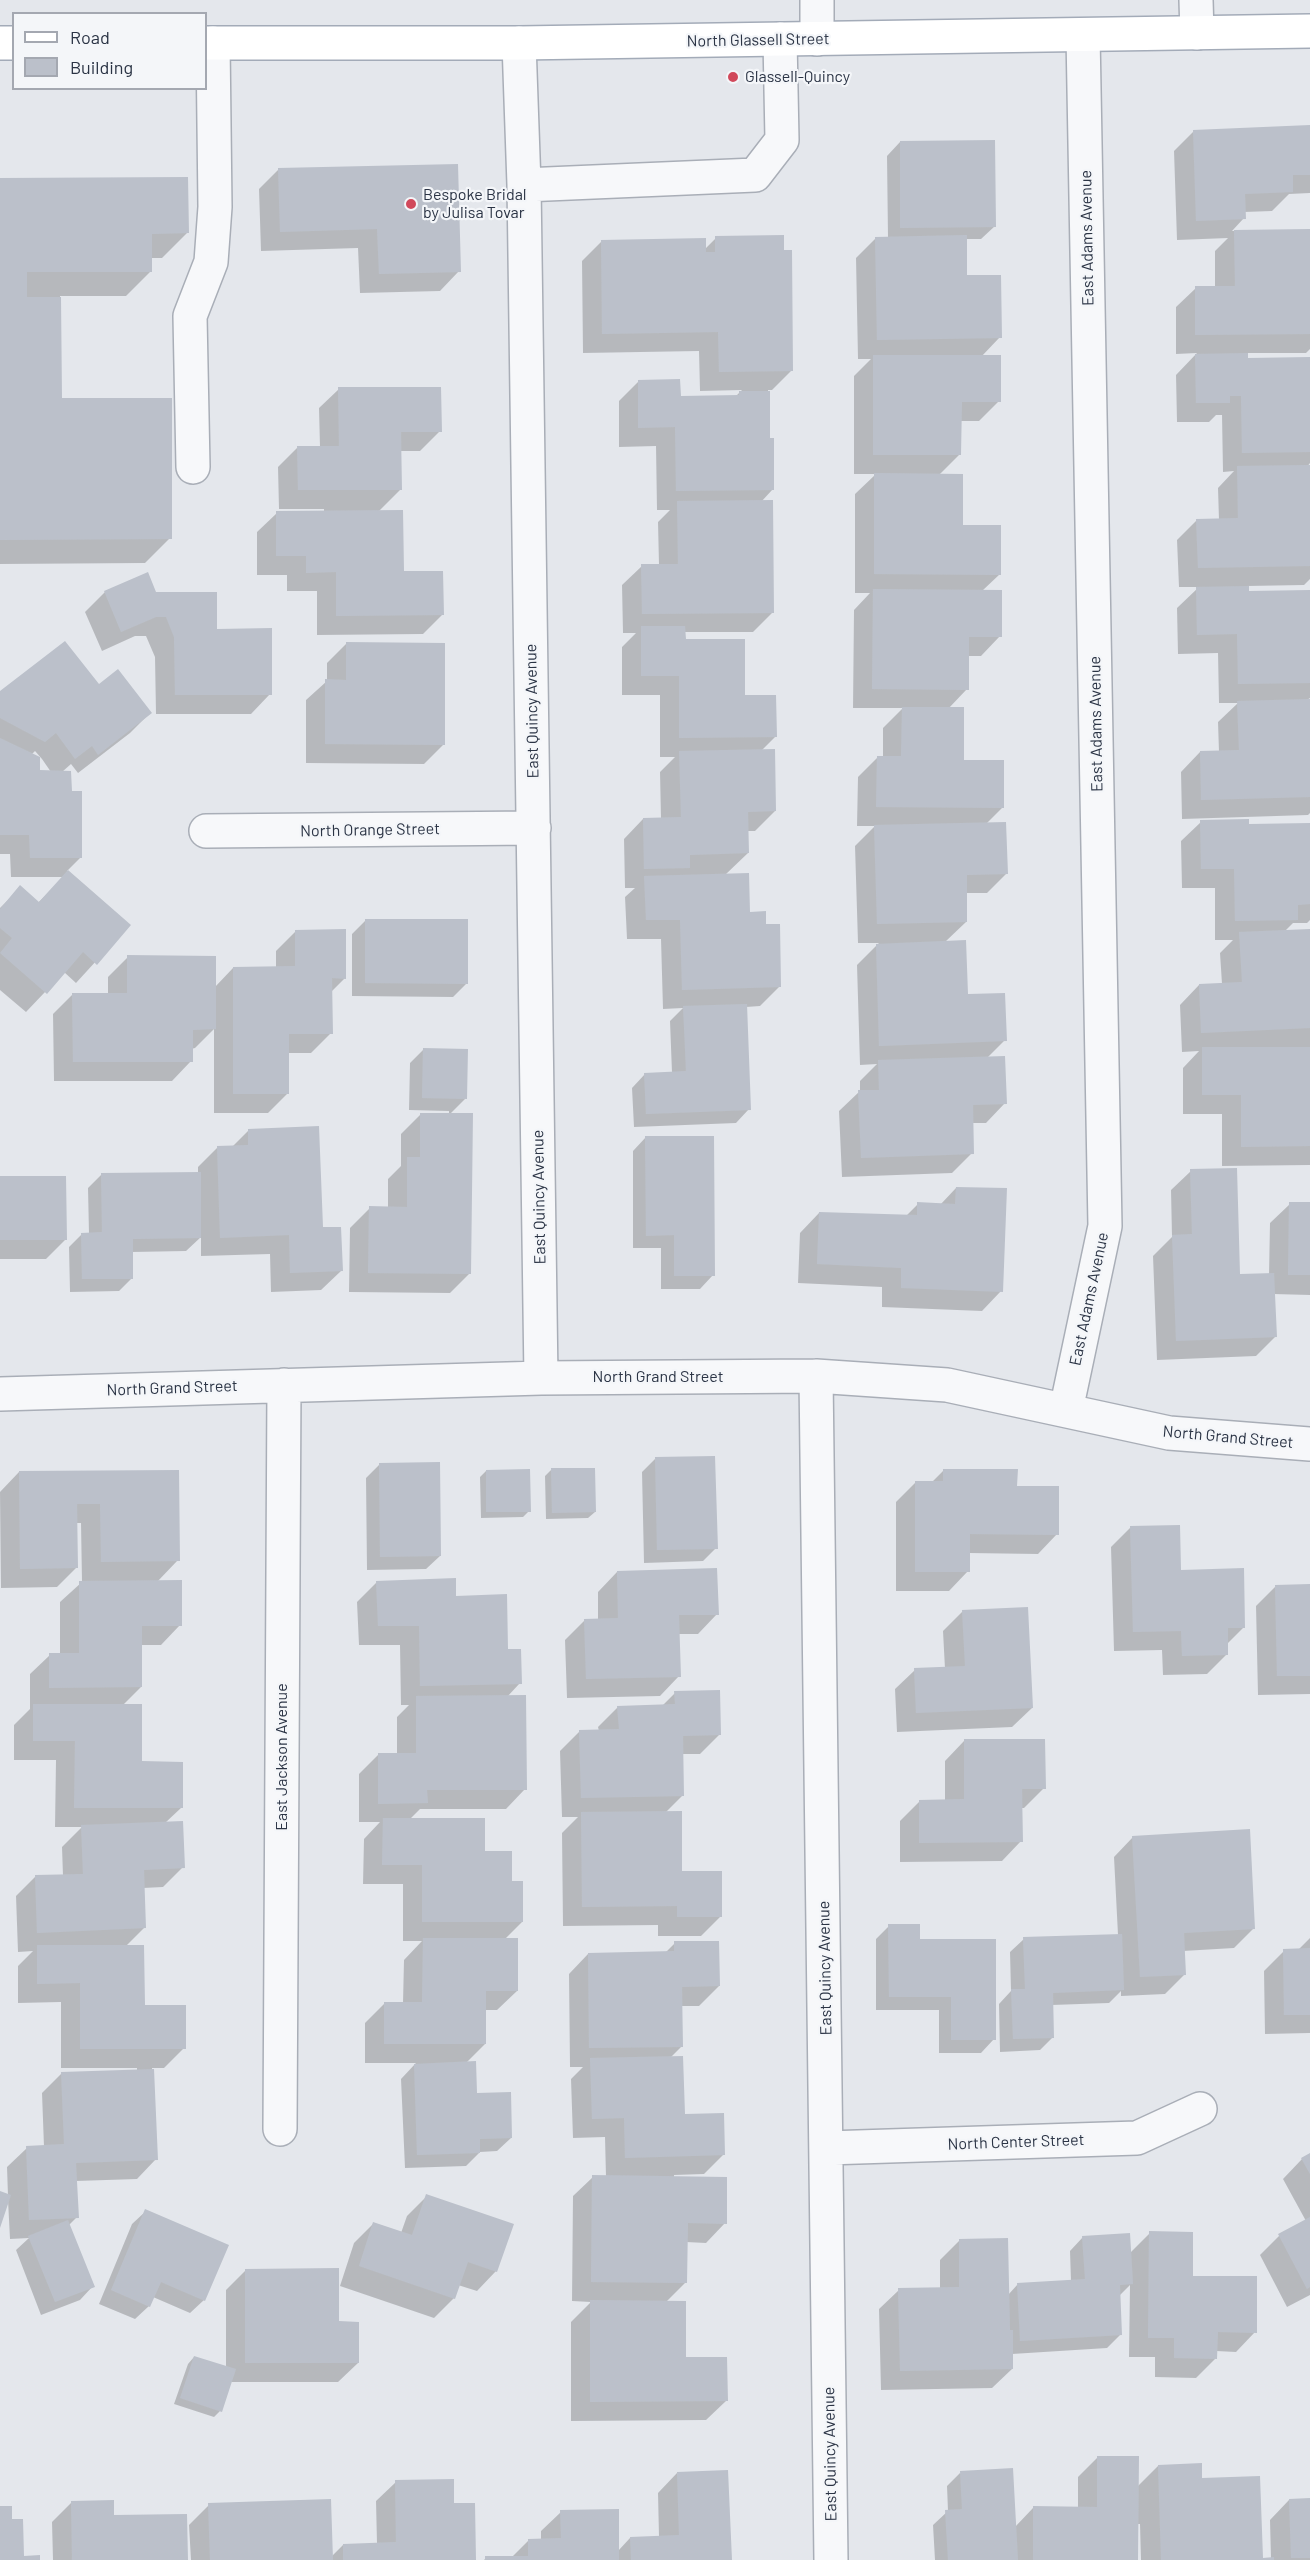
<!DOCTYPE html>
<html>
<head>
<meta charset="utf-8">
<style>
	body { margin:0 }
	#map { position:relative; width:1310px; height:2560px; overflow:hidden; background:#e4e7ec; font-family:Barlow,sans-serif }
	canvas { display:block }
	.legend { position:absolute; left:12px; top:12px; width:195px; height:78px; box-sizing:border-box; background:#f4f6f9; border:2px solid #a4a8b1; margin:0; padding:8px 10px; list-style:none; font-size:18px; color:#2b3445 }
	.legend li { display:flex; align-items:center; gap:12px; height:30px }
	.legend b { width:30px; border:2px solid #a4a8b1 }
</style>
</head>
<body>
<div id="map">
<canvas width="1310" height="2560"></canvas>
<ul class="legend">
<li><b style="height:8px;background:#fff"></b>Road</li>
<li><b style="height:16px;background:#bbc0ca"></b>Building</li>
</ul>
</div>
<script>
const context = document.querySelector('canvas').getContext('2d');
context.lineJoin = 'round';
function fill(path, color) {
  context.fillStyle = color;
  context.fill(path, 'evenodd');
}
function poly(rows) {
  const path = new Path2D();
  for (const r of rows) {
    path.moveTo(r[0], r[1]);
    for (let i = 2; i < r.length; i += 2) path.lineTo(r[i], r[i + 1]);
  }
  return path;
}
function strokePath(path, color, width, dash) {
  context.strokeStyle = color;
  context.lineWidth = width;
  context.lineCap = dash ? 'butt' : 'round';
  context.setLineDash(dash || []);
  context.stroke(path);
}
function drawText(font, color, halo, rows, align = 'center') {
  context.font = font + ' Barlow,sans-serif';
  context.lineWidth = 4.5;
  context.setLineDash([]);
  context.textBaseline = 'middle';
  context.strokeStyle = halo;
  context.fillStyle = color;
  for (const [text, x, y, turn = 0] of rows) {
    context.save();
    context.translate(x, y);
    context.rotate((+turn || 0) * Math.PI / 180);
    context.textAlign = isNaN(turn) ? turn : align;
    if (halo) context.strokeText(text, 0, 0);
    context.fillText(text, 0, 0);
    context.restore();
  }
}
fill(poly([
	[1310,127,1310,193,1289,194,1272,211,1244,212,1244,218,1232,231,1310,231,1310,349,1306,353,1247,353,1247,359,1310,358,1310,463,1307,467,1310,467,1310,579,1304,585,1247,586,1247,592,1310,591,1310,698,1307,700,1310,700,1310,813,1308,815,1182,819,1181,772,1200,752,1219,752,1218,722,1238,703,1219,703,1218,653,1178,654,1177,608,1199,587,1179,587,1177,540,1197,520,1219,520,1218,488,1234,471,1223,472,1222,415,1216,415,1209,422,1177,422,1176,375,1197,353,1176,354,1176,307,1196,288,1215,288,1215,251,1228,238,1177,240,1174,151,1194,131],
	[900,142,995,226,981,239,965,239,966,277,1000,337,981,357,999,401,979,421,960,421,960,454,939,475,962,527,1000,574,982,591,1000,636,981,656,967,656,967,689,948,709,962,761,1002,808,986,824,1007,873,987,893,965,893,966,922,945,942,966,996,1005,1040,987,1058,1005,1103,986,1123,972,1123,972,1153,952,1173,842,1177,839,1111,860,1091,860,1081,877,1064,860,1065,857,965,879,943,858,943,855,846,875,826,857,826,858,777,878,757,883,757,883,728,903,708,853,708,854,610,870,593,855,593,855,494,876,474,854,474,854,376,871,359,858,359,856,258,876,238,888,238,887,156],
	[279,169,459,271,440,291,360,293,358,248,261,251,259,189],
	[0,179,187,233,162,258,151,258,151,271,126,296,60,296,61,400,170,538,145,563,0,564],
	[716,238,792,370,772,390,768,390,768,440,773,489,761,502,773,612,753,632,684,632,684,640,744,696,776,736,761,751,775,811,755,831,747,831,748,853,725,875,748,913,765,926,779,987,760,1006,746,1007,749,1109,736,1123,634,1127,632,1088,645,1074,672,1073,670,1021,683,1008,663,1009,661,939,627,939,625,897,635,888,625,888,624,839,643,819,661,819,660,772,675,757,660,757,660,695,622,695,622,647,636,633,623,633,622,585,642,566,659,565,658,522,670,510,657,510,656,446,619,447,619,401,639,381,679,397,736,396,742,390,700,391,699,351,583,353,582,261,601,242,705,249],
	[339,389,440,431,420,451,400,451,400,490,378,512,402,573,442,615,423,634,317,635,317,591,287,591,287,575,257,575,257,532,277,513,324,512,324,509,279,509,278,467,298,447,320,447,319,408],
	[105,592,155,593,216,630,270,694,251,714,156,714,155,657,146,636,135,636,102,651,85,612],
	[347,643,443,745,424,764,306,763,306,700,327,681,327,663],
	[98,686,150,713,130,733,78,773,71,764,62,772,70,792,81,857,67,871,129,925,76,983,64,972,26,1012,0,990,0,908,21,887,38,903,63,877,11,877,10,854,0,854,0,693],
	[35,751,42,759,51,772,39,772,31,755],
	[1201,822,1248,826,1310,825,1310,920,1307,923,1293,923,1285,931,1310,930,1310,1165,1222,1166,1222,1114,1183,1114,1183,1068,1199,1051,1182,1052,1180,1005,1199,985,1222,984,1220,953,1233,940,1215,940,1215,888,1182,888,1181,841],
	[365,921,466,984,453,997,352,996,352,934],
	[296,931,345,978,331,992,331,1033,311,1053,287,1053,288,1093,268,1113,214,1113,214,1029,195,1048,191,1049,191,1061,172,1081,54,1081,53,1014,73,994,108,994,108,977,128,957,215,987,233,968,276,968,276,951],
	[423,1050,466,1098,450,1114,470,1273,450,1293,349,1292,350,1228,370,1208,388,1208,388,1179,401,1166,401,1134,421,1114,449,1114,449,1111,409,1110,410,1063],
	[249,1130,341,1271,321,1290,271,1292,270,1254,201,1256,201,1237,186,1251,132,1252,132,1278,119,1291,70,1292,69,1247,82,1234,89,1234,88,1188,102,1174,198,1174,198,1167,218,1147,232,1147],
	[646,1137,713,1275,700,1289,661,1289,661,1248,633,1248,633,1151],
	[1191,1171,1238,1275,1269,1275,1270,1223,1290,1204,1310,1204,1310,1295,1273,1294,1275,1337,1256,1356,1157,1360,1153,1256,1172,1237,1171,1190],
	[0,1177,65,1240,46,1259,0,1259],
	[956,1188,1001,1291,982,1311,882,1307,882,1287,798,1283,800,1233,819,1213,905,1217,918,1204,940,1205],
	[655,1459,716,1548,703,1561,644,1563,642,1472],
	[379,1465,440,1556,426,1569,367,1570,366,1478],
	[552,1469,595,1512,588,1518,546,1519,545,1476],
	[178,1471,178,1560,157,1582,180,1625,161,1645,140,1645,141,1687,122,1706,140,1763,181,1808,165,1823,183,1867,163,1887,143,1888,144,1928,125,1947,143,2007,184,2048,164,2068,152,2068,156,2159,137,2179,76,2181,77,2217,69,2225,93,2286,80,2300,41,2315,16,2250,29,2238,10,2239,8,2200,0,2224,0,2193,8,2196,7,2167,27,2148,44,2147,42,2093,62,2073,137,2071,137,2068,61,2068,61,2002,18,2003,18,1966,33,1951,18,1952,16,1896,35,1877,63,1876,62,1847,82,1827,55,1827,56,1760,14,1760,14,1725,30,1709,30,1674,50,1655,60,1655,60,1602,82,1582,81,1523,76,1523,76,1568,57,1587,1,1588,0,1492,19,1472],
	[486,1471,529,1511,523,1517,481,1518,480,1477],
	[943,1471,1016,1488,1057,1534,1038,1554,968,1553,968,1571,949,1591,896,1591,896,1502,915,1483,931,1483],
	[1131,1527,1244,1627,1226,1645,1227,1654,1207,1674,1163,1675,1162,1650,1114,1651,1111,1547],
	[617,1572,717,1614,698,1634,678,1634,679,1676,660,1696,567,1698,565,1640,585,1620,598,1620,598,1592],
	[377,1582,454,1597,507,1651,520,1683,507,1697,525,1789,506,1809,420,1809,410,1819,483,1853,511,1883,522,1922,504,1940,517,1991,497,2010,484,2010,485,2044,466,2063,476,2095,511,2138,497,2151,480,2152,466,2166,405,2168,401,2079,416,2063,365,2063,365,2023,385,2003,403,2003,404,1960,422,1941,403,1941,403,1884,363,1884,364,1839,380,1822,359,1822,359,1774,378,1755,397,1755,397,1717,409,1705,401,1705,400,1645,359,1645,357,1602],
	[1276,1586,1310,1586,1310,1694,1258,1695,1256,1606],
	[963,1611,1032,1708,1012,1727,897,1732,895,1689,915,1670,945,1669,943,1631],
	[675,1693,720,1734,700,1754,682,1754,683,1795,665,1813,680,1872,721,1916,701,1936,658,1936,658,1925,563,1926,562,1833,578,1817,562,1817,560,1751,580,1731,599,1731,598,1727,618,1707,662,1706],
	[964,1741,1044,1788,1024,1808,1021,1808,1021,1841,1002,1861,900,1862,900,1821,920,1801,945,1801,945,1761],
	[1133,1837,1254,1928,1234,1948,1183,1951,1185,1974,1165,1994,1121,1996,1121,1991,1109,2003,1052,2005,1053,2037,1040,2050,1000,2052,999,2004,1011,1991,1010,1952,1024,1939,1118,1935,1114,1857],
	[889,1926,918,1941,994,2039,981,2053,939,2053,939,2010,876,2010,876,1939],
	[1310,1938,1310,2033,1265,2034,1264,1971,1284,1951,1298,1950],
	[675,1943,719,1986,699,2006,681,2006,682,2046,670,2058,683,2116,724,2154,704,2174,674,2175,674,2178,725,2223,706,2243,686,2242,685,2283,666,2302,684,2358,726,2401,706,2420,571,2421,571,2322,591,2302,572,2301,573,2196,593,2177,606,2177,605,2137,573,2138,571,2079,583,2067,570,2067,569,1974,588,1954,665,1953],
	[1310,2155,1310,2295,1287,2307,1260,2255,1279,2236,1306,2221,1283,2179,1302,2159],
	[427,2196,496,2271,477,2291,458,2285,454,2298,434,2318,340,2286,354,2243,374,2223,401,2233,407,2216],
	[146,2211,204,2300,190,2313,153,2297,149,2306,135,2319,99,2304,132,2224],
	[1150,2233,1191,2277,1255,2332,1236,2352,1216,2351,1216,2358,1196,2378,1155,2377,1155,2357,1129,2357,1130,2285,1119,2296,1120,2335,1107,2348,1012,2354,1012,2369,992,2388,881,2390,879,2309,899,2290,940,2289,940,2260,960,2240,1008,2295,1018,2284,1071,2281,1070,2251,1083,2237,1130,2253],
	[246,2270,358,2363,338,2382,230,2382,220,2411,214,2417,174,2404,188,2364,194,2357,226,2368,226,2290],
	[1098,2457,1137,2487,1158,2466,1201,2480,1262,2560,1271,2559,1270,2520,1289,2500,1310,2500,1310,2560,1141,2560,1140,2524,1137,2524,1137,2560,935,2560,933,2525,948,2511,947,2486,960,2473,1015,2527,1033,2508,1078,2508,1078,2477],
	[677,2473,730,2560,484,2560,486,2558,511,2558,529,2540,541,2540,541,2531,561,2512,618,2551,630,2538,659,2537,658,2493],
	[396,2482,452,2505,474,2560,191,2560,189,2525,209,2505,331,2557,343,2545,377,2544,376,2501],
	[72,2502,113,2517,186,2560,53,2560,52,2522]
]), '#0003');
fill(poly([
	[1310,125,1310,175,1293,175,1293,192,1245,194,1246,219,1196,221,1193,130],
	[995,140,996,227,900,228,900,141],
	[458,164,461,272,379,274,377,229,280,232,278,168],
	[188,177,189,233,152,234,152,272,27,272,27,297,61,297,62,398,172,398,172,539,0,540,0,178],
	[1310,229,1310,334,1195,335,1195,286,1235,286,1234,230],
	[784,235,784,250,792,250,793,371,719,372,718,332,602,334,601,240,706,238,706,252,715,252,715,236],
	[967,235,967,275,1001,275,1002,338,877,340,875,237],
	[1248,353,1248,358,1310,357,1310,452,1242,453,1241,396,1230,396,1230,403,1196,403,1195,354],
	[873,355,1001,355,1001,402,962,402,961,455,873,455],
	[680,379,681,396,739,395,739,391,770,391,770,438,774,438,774,490,676,491,675,427,638,428,638,380],
	[338,387,441,387,442,432,401,432,402,490,298,490,297,446,339,446],
	[1310,465,1310,566,1198,568,1196,519,1238,518,1237,466],
	[874,473,963,474,963,525,1001,525,1001,575,874,574],
	[773,500,774,613,642,614,641,564,678,564,677,501],
	[403,510,404,571,443,571,444,615,336,616,336,572,306,573,306,556,276,556,276,511],
	[148,572,156,592,217,592,217,629,272,628,272,695,175,695,174,637,166,617,156,617,121,632,104,591],
	[1249,586,1249,591,1310,590,1310,683,1238,684,1237,634,1197,635,1196,587],
	[873,589,1002,590,1002,637,969,637,969,690,872,689],
	[641,626,685,626,686,639,745,639,745,695,776,695,777,737,679,738,679,676,641,676],
	[65,641,99,684,118,669,152,713,98,755,92,746,75,759,56,733,45,742,0,718,0,691],
	[346,642,445,643,445,745,325,744,325,679,346,680],
	[1310,699,1310,797,1201,800,1200,751,1239,750,1237,701],
	[902,707,964,707,964,760,1004,760,1004,808,876,807,877,756,901,756],
	[0,738,40,757,40,770,71,771,72,791,82,791,82,858,30,858,29,835,0,835],
	[775,749,776,811,748,812,749,853,690,855,690,868,644,869,643,818,681,817,679,751],
	[1249,819,1249,824,1310,823,1310,904,1298,905,1298,920,1235,921,1234,869,1201,869,1200,820],
	[1006,822,1008,874,967,875,967,922,877,924,874,825],
	[68,870,131,925,97,965,83,952,47,994,0,953,12,938,0,928,0,909,20,885,39,902],
	[749,873,750,912,766,911,766,924,780,924,781,987,682,990,680,920,646,920,644,876],
	[365,919,468,919,468,984,365,983],
	[346,929,346,979,332,978,333,1034,289,1034,289,1094,233,1094,233,967,295,966,295,930],
	[1310,929,1310,1028,1201,1033,1199,984,1242,982,1239,932],
	[966,940,968,994,1005,993,1007,1041,879,1046,876,944],
	[127,955,216,956,216,1029,193,1030,193,1062,73,1062,72,993,127,993],
	[747,1004,751,1110,646,1114,644,1073,686,1071,683,1006],
	[1202,1047,1310,1047,1310,1146,1241,1147,1241,1095,1202,1095],
	[423,1048,468,1049,467,1099,422,1098],
	[1005,1056,1007,1104,973,1105,974,1154,861,1158,858,1090,879,1090,878,1060],
	[420,1113,473,1113,471,1274,368,1273,369,1206,407,1207,407,1157,420,1157],
	[319,1126,323,1227,341,1227,343,1271,290,1273,289,1235,220,1238,217,1146,248,1145,248,1129],
	[645,1136,714,1136,715,1276,674,1276,674,1235,646,1236],
	[1237,1168,1240,1274,1274,1273,1277,1337,1176,1341,1172,1235,1192,1234,1190,1169],
	[201,1172,201,1238,133,1239,133,1279,82,1279,81,1233,102,1232,101,1173],
	[0,1176,66,1176,67,1240,0,1240],
	[956,1187,1007,1188,1003,1292,901,1288,901,1268,817,1264,819,1212,917,1215,917,1202,955,1204],
	[1289,1202,1310,1202,1310,1275,1288,1275],
	[715,1456,718,1549,657,1550,655,1457],
	[440,1462,441,1556,380,1557,379,1463],
	[551,1468,595,1468,596,1512,552,1513],
	[530,1469,531,1512,486,1512,486,1470],
	[943,1469,1018,1469,1017,1486,1059,1486,1059,1535,970,1534,970,1572,915,1572,915,1481,943,1481],
	[179,1470,180,1561,101,1562,100,1504,77,1504,78,1568,20,1569,19,1471],
	[1180,1525,1181,1570,1244,1568,1245,1628,1228,1628,1228,1655,1182,1656,1181,1631,1133,1632,1130,1526],
	[717,1568,719,1615,679,1615,681,1677,586,1679,584,1619,618,1618,617,1571],
	[456,1578,456,1596,507,1594,508,1649,521,1649,522,1684,420,1686,419,1626,378,1626,376,1581],
	[182,1580,182,1626,142,1626,142,1687,49,1688,49,1653,79,1653,79,1581],
	[1310,1584,1310,1676,1277,1676,1275,1585],
	[1028,1607,1033,1708,916,1713,914,1668,965,1666,962,1610],
	[720,1690,721,1735,683,1736,684,1796,581,1798,579,1730,619,1729,617,1706,675,1704,674,1691],
	[526,1695,527,1790,427,1790,428,1803,378,1804,378,1753,416,1753,416,1696],
	[33,1704,142,1704,142,1761,183,1762,183,1808,74,1808,75,1741,33,1741],
	[964,1739,1045,1739,1046,1789,1022,1789,1023,1842,919,1843,919,1800,964,1799],
	[682,1811,682,1871,722,1871,722,1917,677,1917,677,1906,582,1907,581,1812],
	[383,1818,485,1818,485,1851,512,1851,512,1881,523,1881,523,1922,422,1922,422,1865,382,1865],
	[183,1821,185,1868,144,1870,146,1928,37,1933,35,1875,83,1874,81,1825],
	[1250,1829,1255,1929,1184,1933,1186,1975,1140,1977,1132,1836],
	[888,1924,920,1924,920,1939,996,1939,996,2040,951,2040,951,1997,889,1997],
	[1122,1934,1124,1990,1053,1993,1054,2038,1013,2039,1011,1989,1025,1989,1023,1937],
	[423,1938,518,1938,518,1991,486,1991,486,2044,384,2044,384,2002,422,2002],
	[674,1941,719,1941,720,1986,682,1987,683,2047,589,2048,588,1953,674,1951],
	[37,1945,144,1945,145,2005,186,2005,186,2049,80,2049,80,1983,37,1984],
	[1310,1948,1310,2015,1284,2015,1283,1949],
	[683,2056,685,2114,724,2113,725,2155,625,2158,624,2118,592,2119,590,2058],
	[476,2061,477,2093,511,2092,512,2138,480,2139,480,2153,417,2155,414,2064],
	[154,2069,158,2160,76,2163,79,2218,29,2220,26,2146,64,2144,61,2072],
	[1310,2153,1310,2174,1301,2158],
	[592,2175,727,2177,727,2224,688,2223,687,2283,591,2282],
	[0,2191,11,2195,0,2228],
	[426,2194,514,2224,497,2272,468,2262,455,2299,359,2266,373,2222,412,2235],
	[145,2209,229,2245,205,2301,161,2282,150,2307,111,2290],
	[1310,2217,1310,2287,1307,2289,1278,2234],
	[68,2220,95,2287,55,2302,28,2236],
	[1149,2231,1193,2232,1193,2276,1257,2276,1257,2333,1218,2332,1217,2359,1174,2358,1174,2338,1148,2338],
	[1130,2233,1133,2284,1120,2285,1122,2335,1020,2341,1017,2283,1085,2279,1082,2236],
	[1008,2238,1010,2330,1013,2330,1013,2369,900,2371,898,2288,959,2287,959,2239],
	[339,2268,339,2321,359,2322,359,2363,245,2363,245,2269],
	[590,2300,686,2301,686,2357,727,2357,728,2401,590,2402],
	[194,2356,236,2369,222,2412,180,2398],
	[1097,2456,1139,2456,1138,2560,1033,2560,1033,2506,1097,2507],
	[1202,2463,1202,2478,1260,2476,1263,2558,1274,2557,1274,2560,1161,2560,1158,2465],
	[1013,2468,1018,2560,948,2560,945,2510,962,2509,960,2471],
	[728,2470,732,2560,631,2560,630,2537,679,2535,677,2472],
	[454,2479,454,2503,475,2503,476,2560,343,2560,343,2544,396,2542,395,2480],
	[1310,2498,1310,2558,1291,2558,1289,2499],
	[331,2499,333,2560,210,2560,208,2503],
	[114,2500,114,2515,187,2514,188,2560,72,2560,71,2501],
	[0,2506,12,2506,12,2519,23,2519,24,2556,40,2555,40,2560,0,2560],
	[619,2509,619,2560,485,2560,485,2556,528,2556,528,2539,561,2538,560,2510]
]), '#bbc0ca');
const minor = poly([
	[817,0,817,39],
	[1196,0,1197,33],
	[519,43,524,185,541,1378],
	[524,185,755,175,782,140,780,39],
	[193,467,190,316,211,262,215,207,213,43],
	[206,831,534,828],
	[816,1376,831,2560],
	[0,1394,541,1378,816,1376,947,1385,1169,1433,1310,1444],
	[1066,1410,1105,1226,1083,35],
	[280,2129,284,1385],
	[827,2148,1137,2138,1200,2109]
]);
const major = poly([
	[0,43,14,43],
	[206,43,519,43,1310,31]
]);
strokePath(minor, '#a9aeb7', 36);
strokePath(major, '#a3abb8', 36);
strokePath(minor, '#f7f8fa', 33);
strokePath(major, '#fff', 33);
for (const [x, y, r, color] of [
	[733,77,6,"#d1495b"],
	[411,204,6,"#d1495b"]
]) {
  const dot = new Path2D();
  dot.arc(x, y, r, 0, 2 * Math.PI);
  context.fillStyle = color;
  context.fill(dot);
  strokePath(dot, '#f4f6f9', 2);
}
drawText('16px', '#2b3445', '#f4f6f9', [
	["North Glassell Street",758,40,-1],
	["East Adams Avenue",1087,238,-91],
	["East Quincy Avenue",532,711,-91],
	["East Adams Avenue",1096,724,-91],
	["North Orange Street",370,830,-1],
	["East Quincy Avenue",539,1197,-91],
	["East Adams Avenue",1089,1299,-78],
	["North Grand Street",658,1377],
	["North Grand Street",172,1388,-2],
	["North Grand Street",1228,1437,5],
	["East Jackson Avenue",282,1757,-90],
	["East Quincy Avenue",825,1968,-91],
	["North Center Street",1016,2142,-2],
	["East Quincy Avenue",830,2454,-91]
]);
drawText('16px', '#2b3445', '#f4f6f9', [
	["Glassell-Quincy",745,77],
	["Bespoke Bridal",423,195],
	["by Julisa Tovar",423,213]
], 'left');
</script>
</body>
</html>
